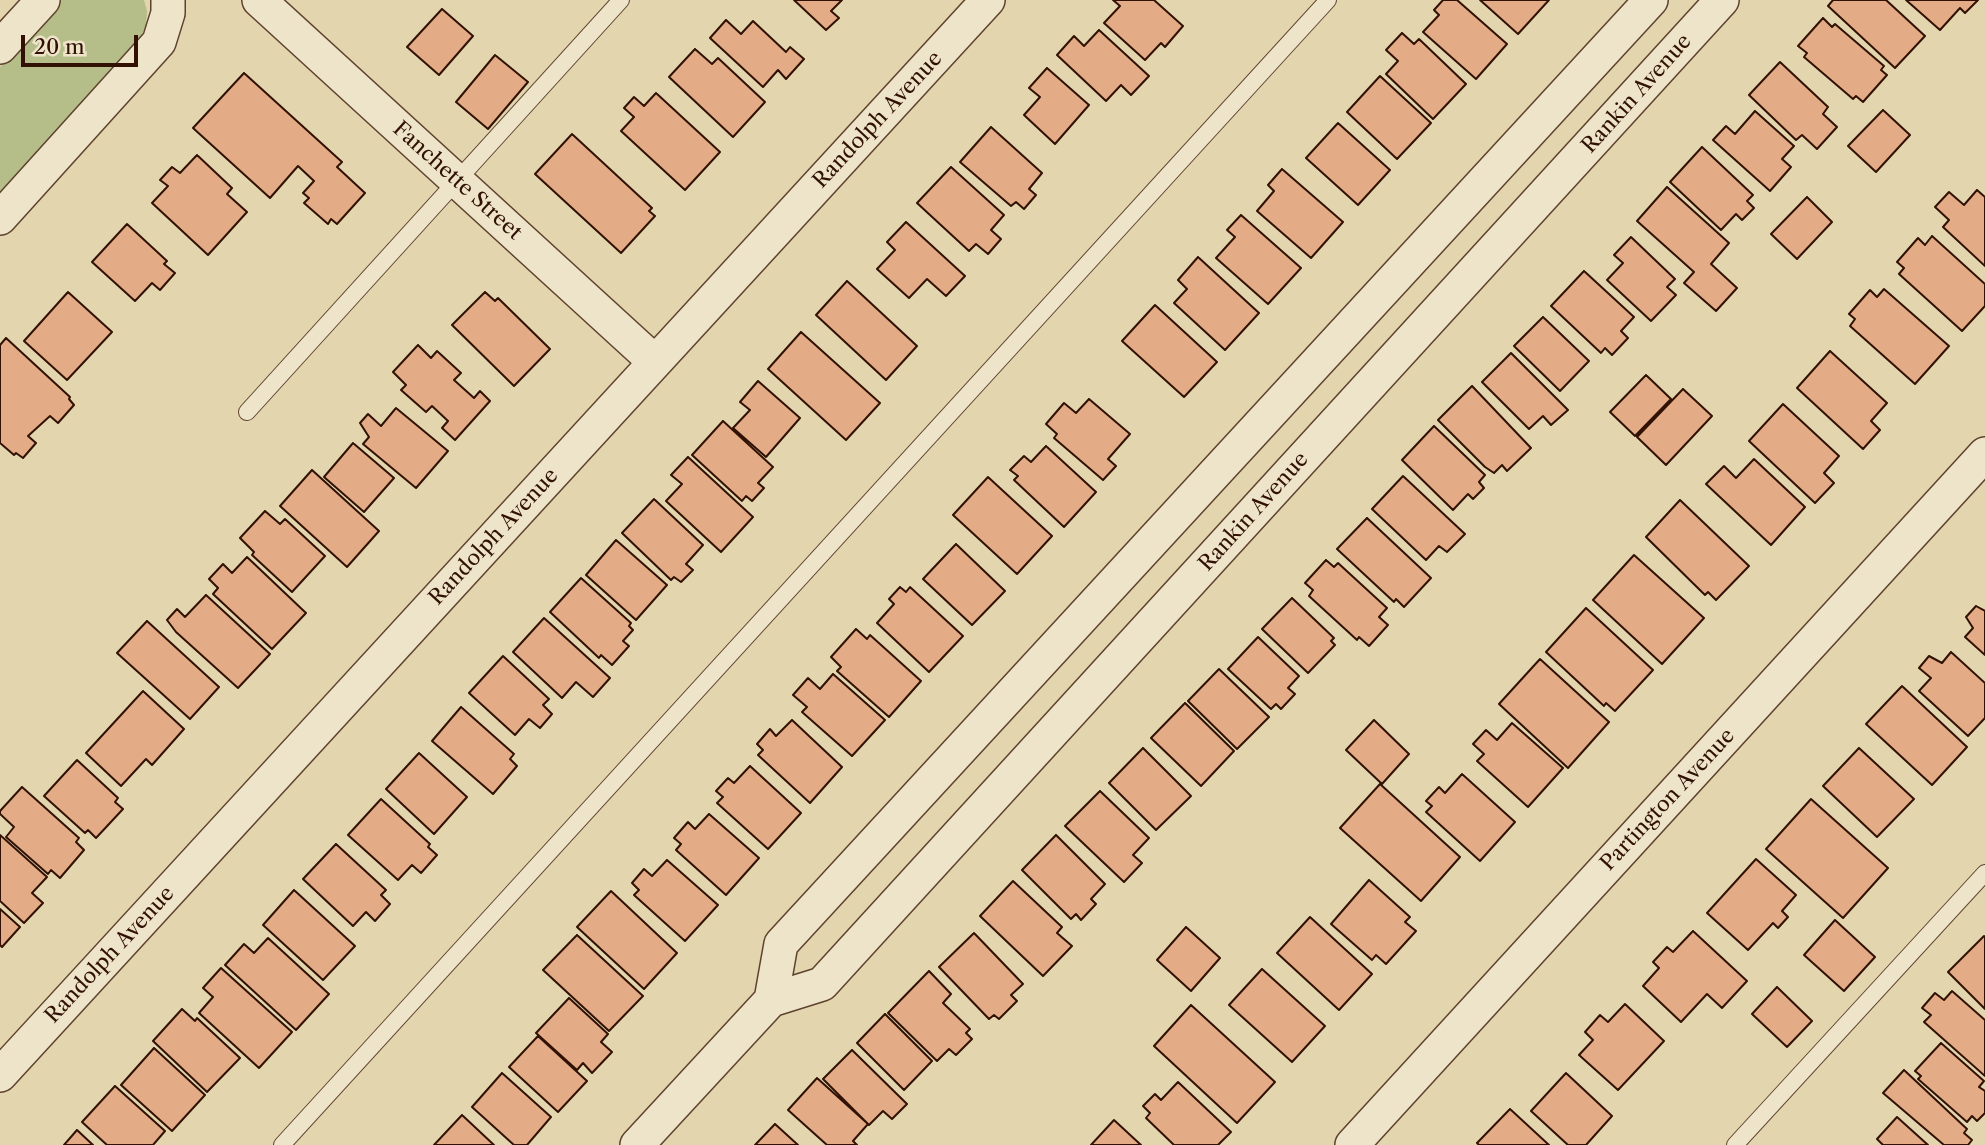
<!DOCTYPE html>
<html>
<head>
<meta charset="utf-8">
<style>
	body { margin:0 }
	#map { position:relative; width:1985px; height:1145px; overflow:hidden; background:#e3d5ae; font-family:"Libre Caslon Text",serif }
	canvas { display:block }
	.scale { position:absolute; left:21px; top:35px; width:117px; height:32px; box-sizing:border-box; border:4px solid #311103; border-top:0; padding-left:9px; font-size:21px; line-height:24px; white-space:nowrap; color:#311103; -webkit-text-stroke:5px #ede4ca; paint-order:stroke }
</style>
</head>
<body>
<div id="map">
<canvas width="1985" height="1145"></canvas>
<div class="scale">20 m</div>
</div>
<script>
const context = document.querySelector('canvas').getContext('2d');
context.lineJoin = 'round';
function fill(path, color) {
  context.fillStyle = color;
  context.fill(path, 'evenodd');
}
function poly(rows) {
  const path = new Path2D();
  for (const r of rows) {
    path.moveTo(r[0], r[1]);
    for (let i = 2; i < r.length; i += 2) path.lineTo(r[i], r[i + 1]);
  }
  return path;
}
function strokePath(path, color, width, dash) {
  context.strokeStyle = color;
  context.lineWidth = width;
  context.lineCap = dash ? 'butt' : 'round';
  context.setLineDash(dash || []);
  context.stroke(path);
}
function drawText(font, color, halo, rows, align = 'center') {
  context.font = font + ' "Libre Caslon Text",serif';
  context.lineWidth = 6;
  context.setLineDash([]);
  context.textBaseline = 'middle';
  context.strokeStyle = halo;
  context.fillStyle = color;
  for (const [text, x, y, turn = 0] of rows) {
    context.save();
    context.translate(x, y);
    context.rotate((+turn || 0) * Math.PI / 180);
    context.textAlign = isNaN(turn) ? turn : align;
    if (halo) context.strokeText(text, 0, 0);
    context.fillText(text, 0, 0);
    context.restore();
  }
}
fill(poly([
	[61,0,144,0,147,11,146,26,140,38,0,192,0,67]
]), '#b5bd89');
const building = poly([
	[794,0,842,0,831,11,839,18,826,30,794,0],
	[1113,0,1154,0,1183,26,1165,47,1161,43,1145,60,1104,23,1120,6,1113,0],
	[1443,0,1457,0,1507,44,1476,79,1423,32,1439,15,1434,10,1443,0],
	[1480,0,1549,0,1518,34,1480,0],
	[1833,0,1886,0,1925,36,1895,68,1828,6,1833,0],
	[1906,0,1978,0,1965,13,1960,8,1940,30,1906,0],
	[442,9,473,36,439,75,407,47,442,9],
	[1823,18,1832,27,1835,24,1884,66,1881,70,1887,75,1863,102,1856,96,1853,99,1804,57,1807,53,1798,46,1823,18],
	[726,20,741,34,753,21,786,52,790,47,804,59,786,79,778,70,763,87,710,38,726,20],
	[1099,30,1149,76,1131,95,1121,85,1106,101,1057,55,1074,36,1084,46,1099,30],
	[1402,33,1414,44,1419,39,1466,84,1433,119,1386,74,1398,61,1386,50,1402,33],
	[695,49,712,64,718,58,765,102,733,137,669,77,695,49],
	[495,55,528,82,488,129,456,102,495,55],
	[1780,62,1828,107,1823,114,1837,127,1817,149,1802,135,1796,140,1749,95,1780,62],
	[1047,68,1089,105,1055,144,1024,115,1040,97,1029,88,1047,68],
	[244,73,342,162,337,167,365,193,337,224,331,219,328,224,304,203,309,198,303,193,314,181,298,166,270,198,193,128,244,73],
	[1380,76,1431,123,1397,159,1347,112,1380,76],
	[656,93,720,152,685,190,621,131,634,117,624,108,634,97,644,106,656,93],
	[1883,110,1910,135,1876,172,1848,146,1883,110],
	[1755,111,1794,146,1782,159,1791,167,1770,191,1713,140,1726,126,1735,134,1755,111],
	[1338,123,1390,170,1358,205,1306,158,1338,123],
	[991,127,1042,173,1029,189,1036,195,1024,209,1016,202,1011,206,960,162,991,127],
	[572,134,652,208,649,211,655,216,621,253,535,174,572,134],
	[1702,147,1753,195,1747,201,1754,208,1742,220,1736,214,1721,230,1670,182,1702,147],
	[197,155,232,188,227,194,247,212,208,255,152,203,168,186,160,180,172,167,180,173,197,155],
	[951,167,1004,215,991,230,1001,239,988,254,976,244,969,251,917,203,951,167],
	[1282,169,1343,222,1311,258,1257,211,1274,191,1268,185,1282,169],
	[1667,187,1729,243,1711,264,1737,288,1716,311,1684,283,1694,272,1637,221,1667,187],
	[1977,190,1985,197,1985,266,1943,227,1949,220,1935,207,1949,192,1964,205,1977,190],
	[1807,197,1832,222,1797,259,1771,234,1807,197],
	[1241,215,1301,268,1268,304,1216,258,1235,237,1227,230,1241,215],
	[906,222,965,276,946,296,927,279,909,298,877,269,895,250,887,242,906,222],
	[127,224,167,261,164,264,175,273,160,290,152,283,135,301,92,262,127,224],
	[1932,236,1985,284,1985,306,1962,331,1899,274,1904,268,1897,262,1918,238,1925,245,1932,236],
	[1631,237,1675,279,1667,287,1676,295,1651,321,1607,280,1623,263,1614,255,1631,237],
	[1198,257,1259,313,1225,350,1174,303,1187,289,1178,280,1198,257],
	[1584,271,1634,317,1621,331,1628,338,1612,355,1605,348,1601,353,1551,306,1584,271],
	[847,281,917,346,886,380,816,315,847,281],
	[1884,289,1949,346,1915,384,1850,326,1855,319,1849,314,1870,290,1877,297,1884,289],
	[68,292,112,332,67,380,24,341,68,292],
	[485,292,495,301,498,298,550,349,514,386,452,325,485,292],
	[1155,305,1217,362,1184,397,1122,341,1155,305],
	[1543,317,1589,361,1560,391,1514,346,1543,317],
	[801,332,880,403,846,440,768,369,801,332],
	[6,338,70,397,69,399,74,405,58,423,50,416,28,436,36,443,23,458,16,453,14,455,0,443,0,345,6,338],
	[418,345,431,358,437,351,461,373,454,380,474,398,480,391,490,401,455,440,442,428,448,421,432,406,426,412,401,390,406,385,393,372,418,345],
	[1830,351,1887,403,1871,421,1880,430,1863,449,1797,388,1830,351],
	[1511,353,1568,410,1551,425,1543,416,1529,429,1482,382,1511,353],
	[1646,375,1671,399,1635,436,1610,412,1646,375],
	[758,381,800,418,766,457,733,428,750,410,740,402,758,381],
	[1472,386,1531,448,1507,471,1502,465,1494,473,1485,467,1438,420,1472,386],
	[1683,389,1712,416,1666,465,1637,437,1683,389],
	[1089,399,1130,434,1108,459,1116,466,1103,480,1054,438,1057,434,1046,424,1064,403,1076,413,1089,399],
	[1783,404,1839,456,1824,473,1834,483,1815,503,1749,441,1783,404],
	[396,408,448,451,416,488,363,444,369,437,360,423,368,414,381,426,396,408],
	[723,421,773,467,758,483,764,488,752,501,746,496,742,501,692,455,723,421],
	[1434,426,1485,475,1479,482,1484,488,1473,499,1468,494,1453,510,1402,460,1434,426],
	[353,443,394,478,364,512,324,477,353,443],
	[1046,446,1096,492,1064,527,1014,480,1018,476,1010,470,1024,456,1031,462,1046,446],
	[688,457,753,517,721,552,666,501,682,484,671,475,688,457],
	[1754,459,1805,507,1771,545,1706,484,1724,466,1736,478,1754,459],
	[312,470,379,531,347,567,280,506,312,470],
	[1403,476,1465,534,1447,552,1439,546,1426,560,1372,509,1403,476],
	[988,477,1052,536,1017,574,953,515,988,477],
	[654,499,703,545,686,564,693,570,681,582,674,577,671,580,622,533,654,499],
	[1680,500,1749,566,1716,600,1708,592,1705,595,1646,537,1680,500],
	[265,511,280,524,285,519,325,556,292,592,252,555,254,552,240,538,265,511],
	[1367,518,1431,578,1404,607,1396,599,1394,602,1337,549,1367,518],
	[616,540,667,585,636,620,586,575,616,540],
	[956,544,1005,591,972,625,923,579,956,544],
	[1634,555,1704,618,1662,664,1593,600,1634,555],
	[247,557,306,613,272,649,213,594,218,588,209,579,223,564,232,573,247,557],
	[1326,560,1334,567,1338,563,1387,608,1379,617,1388,625,1369,646,1359,637,1357,640,1309,596,1313,590,1305,583,1326,560],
	[581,578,631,623,629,626,633,630,623,641,629,646,612,665,601,655,599,658,550,612,581,578],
	[900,587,906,592,910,587,963,636,929,672,877,623,894,604,889,599,900,587],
	[206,595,270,654,238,688,176,632,167,620,177,609,185,617,206,595],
	[1292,598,1334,638,1331,641,1335,645,1308,673,1262,629,1292,598],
	[1976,606,1985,611,1985,655,1965,637,1973,628,1966,617,1976,606],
	[1586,608,1653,670,1615,711,1606,703,1604,706,1546,652,1586,608],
	[544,618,610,678,593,697,576,682,562,698,513,652,544,618],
	[147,621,219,687,190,719,117,653,147,621],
	[856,629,867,639,870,635,921,681,889,717,837,671,841,667,831,657,856,629],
	[1258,637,1299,676,1288,688,1295,694,1281,709,1276,704,1271,709,1228,669,1258,637],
	[1951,652,1985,683,1985,718,1968,736,1919,691,1931,678,1919,668,1929,656,1942,663,1951,652],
	[503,656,549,699,543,705,552,714,540,728,529,719,515,735,469,693,503,656],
	[1540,659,1609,722,1568,768,1499,704,1540,659],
	[1219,669,1269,717,1237,749,1188,701,1219,669],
	[833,674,885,720,852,756,802,712,807,707,793,695,808,678,820,689,833,674],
	[1902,686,1967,747,1932,785,1866,724,1902,686],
	[143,691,184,729,152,765,146,759,121,786,86,753,143,691],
	[1185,703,1234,751,1201,786,1151,738,1185,703],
	[461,707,514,754,510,759,517,766,493,794,432,741,461,707],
	[792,720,842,767,810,803,758,755,763,750,757,744,770,729,776,736,792,720],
	[1374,720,1409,754,1382,784,1346,750,1374,720],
	[1512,723,1563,768,1528,807,1477,761,1484,754,1473,744,1486,730,1497,740,1512,723],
	[1143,748,1191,796,1156,830,1109,783,1143,748],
	[1859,748,1914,799,1877,837,1823,786,1859,748],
	[419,753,467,797,434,834,386,789,419,753],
	[77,760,118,798,115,802,123,809,96,838,88,830,85,833,44,796,77,760],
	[750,766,801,813,768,849,717,803,723,797,716,791,728,778,734,783,750,766],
	[1462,774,1515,822,1480,861,1426,812,1432,806,1426,801,1439,787,1445,793,1462,774],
	[1380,784,1460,857,1421,901,1340,828,1380,784],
	[22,787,79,838,76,842,84,850,60,878,51,870,48,874,6,837,14,827,0,814,0,811,22,787],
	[1100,791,1149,838,1133,855,1142,863,1124,882,1065,826,1100,791],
	[381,799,430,844,428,847,437,855,421,873,412,865,398,880,348,835,381,799],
	[1811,799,1888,868,1843,918,1766,849,1811,799],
	[709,814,759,858,726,895,676,850,681,844,674,838,688,822,695,829,709,814],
	[0,835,47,877,32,893,43,903,24,923,0,901,0,835],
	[1056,835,1105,884,1091,899,1096,904,1081,920,1076,914,1071,919,1022,870,1056,835],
	[336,844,386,890,381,895,390,904,375,921,366,912,353,926,303,879,336,844],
	[1756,859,1796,895,1782,911,1788,917,1778,928,1773,923,1748,950,1707,913,1756,859],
	[667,860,718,905,685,941,634,895,639,890,632,883,644,869,652,876,667,860],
	[1369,880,1410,917,1405,922,1416,931,1386,964,1376,955,1372,960,1331,924,1369,880],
	[1013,881,1062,927,1057,933,1072,946,1043,976,980,916,1013,881],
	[294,890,355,946,323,980,263,925,294,890],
	[611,891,677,953,644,989,577,927,611,891],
	[0,909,20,927,2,947,0,945,0,909],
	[1310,917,1372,974,1339,1010,1277,953,1310,917],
	[1835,920,1875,957,1844,991,1804,955,1835,920],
	[1186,927,1220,958,1191,991,1157,960,1186,927],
	[1693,931,1747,981,1722,1008,1707,994,1681,1022,1643,986,1659,968,1653,962,1667,947,1673,952,1693,931],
	[974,933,1023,984,1011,995,1017,1001,999,1019,994,1015,989,1019,939,967,974,933],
	[577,935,643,996,609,1031,543,970,577,935],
	[1984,936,1985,937,1985,1009,1948,972,1984,936],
	[268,938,329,994,296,1030,225,965,244,944,254,953,268,938],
	[221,968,292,1032,259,1068,199,1013,213,997,203,988,221,968],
	[1262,969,1325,1026,1292,1062,1229,1005,1262,969],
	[929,971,951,994,943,1003,970,1029,966,1033,972,1039,956,1055,949,1049,937,1061,888,1013,929,971],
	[1777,987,1812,1021,1787,1047,1752,1014,1777,987],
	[1952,991,1985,1020,1985,1076,1924,1022,1931,1015,1922,1008,1935,993,1944,1000,1952,991],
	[569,998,608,1034,601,1042,612,1052,592,1073,583,1063,577,1070,536,1033,569,998],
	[1625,1004,1664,1041,1618,1090,1579,1055,1593,1040,1585,1032,1600,1015,1608,1022,1625,1004],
	[1191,1005,1275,1082,1237,1123,1154,1046,1191,1005],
	[182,1009,195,1021,197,1018,240,1058,207,1092,153,1041,182,1009],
	[885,1014,932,1061,904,1090,857,1043,885,1014],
	[538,1036,587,1081,558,1112,509,1067,538,1036],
	[1941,1043,1984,1081,1979,1087,1985,1091,1985,1113,1977,1121,1972,1116,1967,1122,1918,1079,1921,1076,1915,1071,1941,1043],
	[154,1048,205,1095,172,1131,121,1085,154,1048],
	[852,1050,907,1104,892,1119,883,1111,869,1125,823,1079,852,1050],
	[1904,1070,1967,1129,1964,1133,1972,1140,1968,1145,1944,1145,1883,1093,1904,1070],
	[502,1073,551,1117,527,1145,514,1145,472,1107,502,1073],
	[1566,1073,1612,1116,1586,1145,1568,1145,1531,1111,1566,1073],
	[817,1078,868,1124,853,1141,857,1145,827,1145,788,1110,817,1078],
	[1178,1082,1231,1132,1218,1145,1174,1145,1146,1118,1150,1113,1143,1106,1155,1094,1161,1100,1178,1082],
	[115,1086,165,1131,153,1145,107,1145,82,1122,115,1086],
	[1510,1109,1549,1145,1479,1145,1477,1143,1510,1109],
	[462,1115,494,1145,434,1145,462,1115],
	[1897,1117,1928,1145,1883,1145,1877,1139,1897,1117],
	[1114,1120,1141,1145,1091,1145,1114,1120],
	[775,1124,798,1145,755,1145,775,1124],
	[77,1130,93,1145,64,1145,77,1130]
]);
fill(building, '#e3ab86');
strokePath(building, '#311103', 2);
const lane = poly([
	[247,412,621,0],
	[282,1145,1328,0],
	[1735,1145,1985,873]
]);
const street = poly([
	[259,0,655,362],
	[0,47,43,0],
	[0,218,159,42,168,13,168,0],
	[771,1000,781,944,1651,0],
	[0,1075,988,0],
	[637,1145,771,1000,822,984,1722,0],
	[1352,1145,1985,454]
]);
strokePath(lane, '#5e422e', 18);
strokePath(street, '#5e422e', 36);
strokePath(lane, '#ede4ca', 16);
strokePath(street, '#ede4ca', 33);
drawText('21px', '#311103', '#ede4ca', [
	["Rankin Avenue",1637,94,-48],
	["Randolph Avenue",878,120,-47],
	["Fanchette Street",457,181,42],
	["Rankin Avenue",1254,512,-48],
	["Randolph Avenue",494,537,-47],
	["Partington Avenue",1668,800,-47],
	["Randolph Avenue",110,955,-47]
]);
</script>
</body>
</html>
